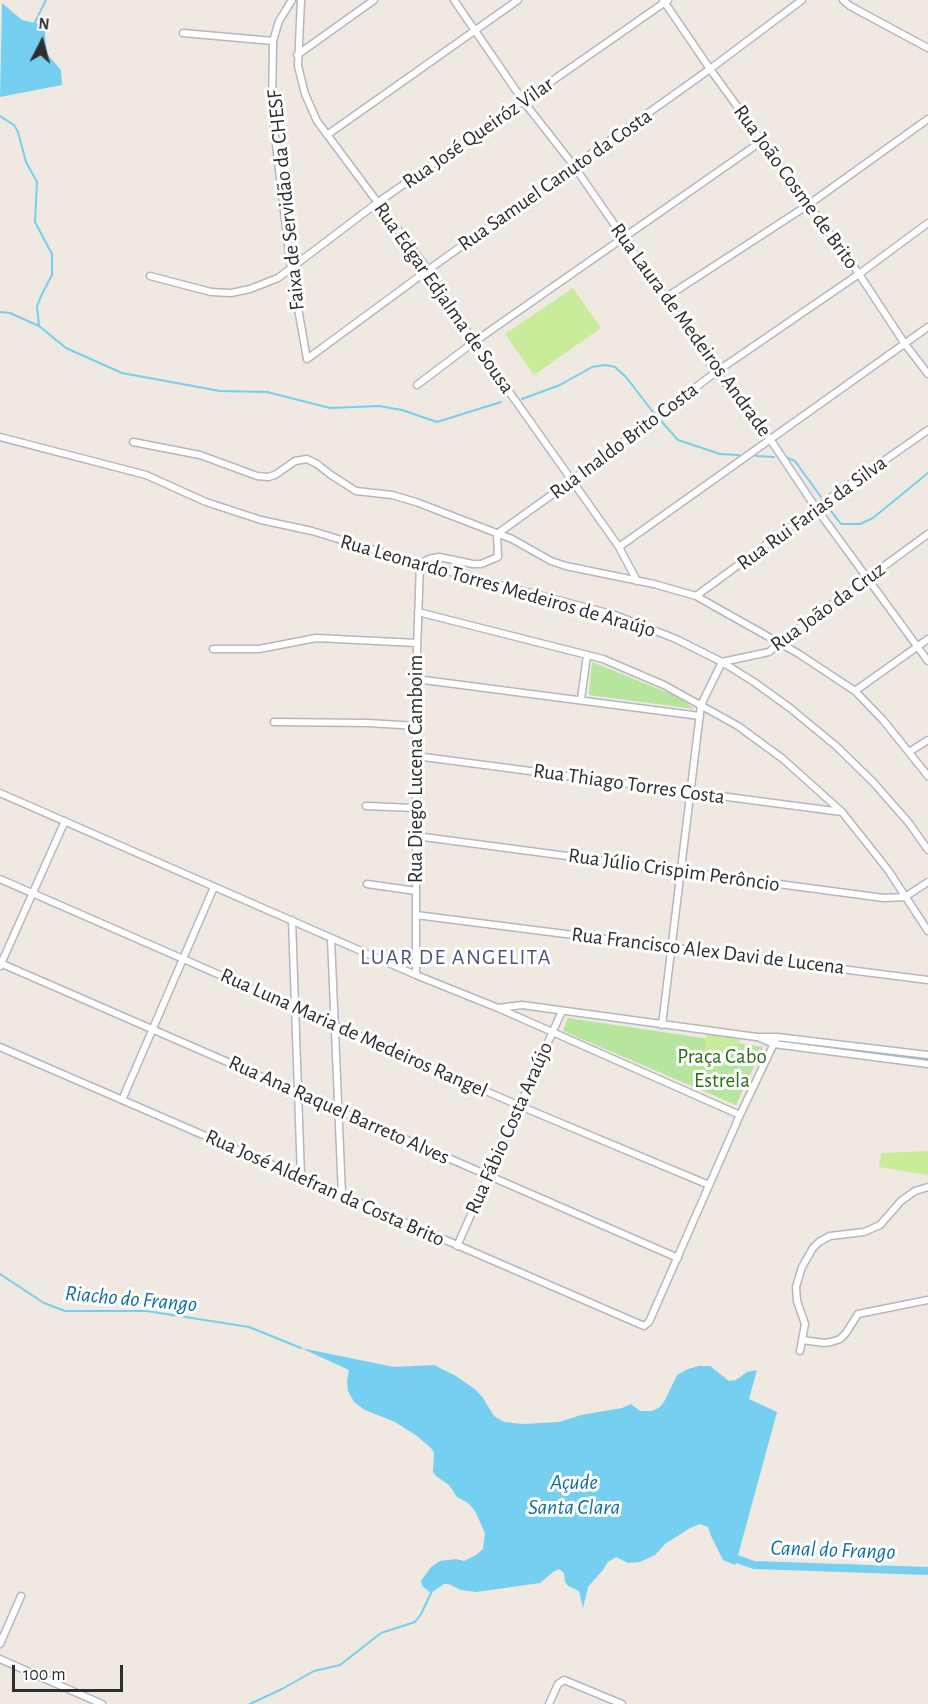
<!DOCTYPE html>
<html>
<head>
<meta charset="utf-8">
<style>
	body { margin:0 }
	#map { position:relative; width:928px; height:1704px; overflow:hidden; background:#efe9e1; font-family:"Alegreya Sans",sans-serif }
	canvas { display:block }
	.north { position:absolute; left:12px; top:12px; width:60px; height:60px; -webkit-text-stroke:4px #fff; paint-order:stroke; rotate:6deg; font-size:16px; font-weight:700; line-height:24px; text-align:center; color:#2e2e2e }
	.north::after { content:''; display:block; margin:auto; width:21px; height:27px; background:#2e2e2e; clip-path:polygon(50% 0,100% 100%,50% 72%,0 100%) }
	.scale { position:absolute; left:12px; top:1665px; width:111px; height:27px; box-sizing:border-box; border:3px solid #2e2e2e; border-top:0; padding-left:8px; font-size:18px; line-height:21px; white-space:nowrap; color:#2e2e2e; -webkit-text-stroke:4px #fff; paint-order:stroke }
</style>
</head>
<body>
<div id="map">
<canvas width="928" height="1704"></canvas>
<div class="north">N</div>
<div class="scale">100 m</div>
</div>
<script>
const context = document.querySelector('canvas').getContext('2d');
context.lineJoin = 'round';
function fill(path, color) {
  context.fillStyle = color;
  context.fill(path, 'evenodd');
}
function poly(rows) {
  const path = new Path2D();
  for (const r of rows) {
    path.moveTo(r[0], r[1]);
    for (let i = 2; i < r.length; i += 2) path.lineTo(r[i], r[i + 1]);
  }
  return path;
}
function strokePath(path, color, width, dash) {
  context.strokeStyle = color;
  context.lineWidth = width;
  context.lineCap = dash ? 'butt' : 'round';
  context.setLineDash(dash || []);
  context.stroke(path);
}
function drawText(font, color, halo, rows, align = 'center') {
  context.font = font + ' "Alegreya Sans",sans-serif';
  context.lineWidth = 6;
  context.setLineDash([]);
  context.textBaseline = 'middle';
  context.strokeStyle = halo;
  context.fillStyle = color;
  for (const [text, x, y, turn = 0] of rows) {
    context.save();
    context.translate(x, y);
    context.rotate((+turn || 0) * Math.PI / 180);
    context.textAlign = isNaN(turn) ? turn : align;
    if (halo) context.strokeText(text, 0, 0);
    context.fillText(text, 0, 0);
    context.restore();
  }
}
fill(poly([
	[592,662,681,698,694,709,589,695],
	[568,1018,763,1047,736,1105,563,1031]
]), '#b6e59e');
fill(poly([
	[573,288,601,328,534,375,505,334],
	[707,1033,740,1037,738,1054,705,1050],
	[928,1151,928,1175,879,1167,881,1153]
]), '#c9ec9a');
fill(poly([
	[2,3,22,20,44,25,47,54,61,70,62,85,0,97],
	[301,1348,394,1367,434,1365,456,1376,476,1390,483,1398,494,1416,504,1422,522,1424,559,1422,581,1415,622,1408,631,1404,640,1411,652,1411,660,1407,665,1400,677,1375,688,1369,699,1366,710,1366,729,1381,736,1380,747,1372,757,1370,749,1399,777,1412,737,1559,735,1565,723,1560,712,1538,708,1527,700,1524,690,1528,665,1544,655,1555,640,1562,628,1563,616,1557,608,1562,602,1571,588,1587,583,1608,579,1591,568,1586,565,1582,564,1573,559,1569,553,1572,540,1583,476,1592,461,1590,449,1584,444,1584,431,1593,423,1587,421,1581,431,1567,440,1561,456,1559,464,1561,476,1555,483,1549,485,1533,475,1511,468,1503,457,1497,449,1485,436,1476,433,1472,434,1453,431,1448,417,1436,395,1422,365,1410,354,1402,348,1391,347,1381,349,1370]
]), '#75cff0');
strokePath(poly([
	[34,24,46,0],
	[0,116,14,125,18,132,26,162,37,182,35,222,52,254,52,275,42,294,37,306,39,326],
	[0,312,10,313,39,326,66,348,122,373,220,391,267,392,330,408,379,406,402,410,437,422,501,402],
	[522,399,560,385,592,367,605,365,615,367,626,377,653,412],
	[661,421,678,440,720,454,739,455],
	[756,456,774,457],
	[785,457,795,461,821,497],
	[828,507,841,524,860,524,873,518,928,473],
	[0,1274,44,1303,65,1311,147,1311,249,1327,301,1348],
	[250,1704,282,1689,314,1671,340,1665,381,1633,415,1622,421,1614,431,1593]
]), '#75cff0', 2);
strokePath(poly([
	[737,1559,754,1565,928,1571]
]), '#75cff0', 8);
const minor = poly([
	[301,0,298,66,305,94,317,121,428,270,474,342,619,547,637,581],
	[454,0,524,102,574,166,716,372,770,439,816,508,928,661],
	[663,0,710,69,859,274,905,344,928,374],
	[843,0,850,6,928,48],
	[183,33,273,41,279,21,292,0],
	[273,41,272,112,291,269,307,359,428,270,710,69,802,0],
	[297,55,374,0],
	[327,135,518,0],
	[150,276,211,292,231,293,250,289,278,278,377,203,668,0],
	[665,298,808,205,928,119],
	[417,385,474,342,762,141],
	[0,437,146,475,206,502,261,520,312,531,420,564,615,615,676,639,722,662,754,682,790,708,836,746,873,782,909,823,928,850],
	[133,442,200,455,257,476,268,477,275,475,295,461,307,459,317,464,331,475,356,491,392,495,416,502,512,539,551,561,566,566,654,584,696,596,799,654,855,691,883,720,928,776],
	[619,547,928,327],
	[696,596,816,508,928,430],
	[418,612,603,659,664,685,738,726,783,759,842,812,888,870,928,931],
	[213,649,259,649,316,638,417,643],
	[416,679,700,716],
	[855,691,928,639],
	[581,699,587,655],
	[274,722,368,723,417,726],
	[909,752,928,740],
	[416,756,842,812],
	[0,793,416,975,498,1008,740,1115],
	[366,806,415,808],
	[416,836,884,898,905,897,928,882],
	[0,879,520,1106,709,1185],
	[367,884,416,891],
	[416,915,928,980],
	[292,920,301,1177],
	[331,938,342,1195],
	[0,963,678,1258],
	[0,966,65,821],
	[416,975,416,679,420,564,429,559,439,557,473,564,481,564,498,557,497,534,571,481,716,372,859,274,928,223],
	[498,1008,522,1005,757,1037,777,1037,928,1055],
	[662,1025,701,705,722,662,769,652,779,643,928,534],
	[760,1038,774,1044,928,1064],
	[0,1047,644,1326,649,1322,740,1115,777,1037],
	[122,1100,214,887],
	[457,1246,562,1011],
	[802,1340,824,1343,831,1342,840,1339,846,1333,858,1314,928,1300],
	[800,1351,805,1324,797,1301,796,1287,802,1267,813,1248,819,1242,830,1236,864,1232,880,1225,901,1201,915,1191,928,1187],
	[0,1644,21,1596],
	[0,1659,102,1704],
	[549,1704,558,1684,564,1680,622,1704]
]);
strokePath(minor, '#b4b7c1', 9);
strokePath(minor, '#fff', 6);
drawText('21px', '#2e2e2e', '#fff', [
	["Rua José Queiróz Vilar",478,133,-35],
	["Rua Samuel Canuto da Costa",555,180,-35],
	["Rua João Cosme de Brito",796,187,54],
	["Faixa de Servidão da CHESF",286,200,-96],
	["Rua Edgar Edjalma de Sousa",444,298,55],
	["Rua Laura de Medeiros Andrade",691,330,54],
	["Rua Inaldo Brito Costa",624,441,-37],
	["Rua Rui Farias da Silva",812,513,-36],
	["Rua Leonardo Torres Medeiros de Araújo",498,586,16],
	["Rua João da Cruz",828,607,-36],
	["Rua Diego Lucena Camboim",416,769,-90],
	["Rua Thiago Torres Costa",629,784,8],
	["Rua Júlio Crispim Perôncio",674,870,8],
	["Rua Francisco Alex Davi de Lucena",708,951,7],
	["Rua Luna Maria de Medeiros Rangel",354,1033,24],
	["Rua Ana Raquel Barreto Alves",339,1110,24],
	["Rua Fábio Costa Araújo",509,1128,-66],
	["Rua José Aldefran da Costa Brito",325,1188,24]
]);
drawText('21px', '#2c6e1b', '#fff', [
	["Praça Cabo",722,1057],
	["Estrela",722,1081]
]);
context.letterSpacing = '1.5px';
drawText('22px', '#4d5680', '#fff', [
	["LUAR DE ANGELITA",456,957]
]);
context.letterSpacing = '0px';
drawText('italic 22px', '#0d6fa3', '#fff', [
	["Riacho do Frango",131,1299,5],
	["Açude",574,1482],
	["Santa Clara",574,1507],
	["Canal do Frango",833,1550,2]
]);
</script>
</body>
</html>
